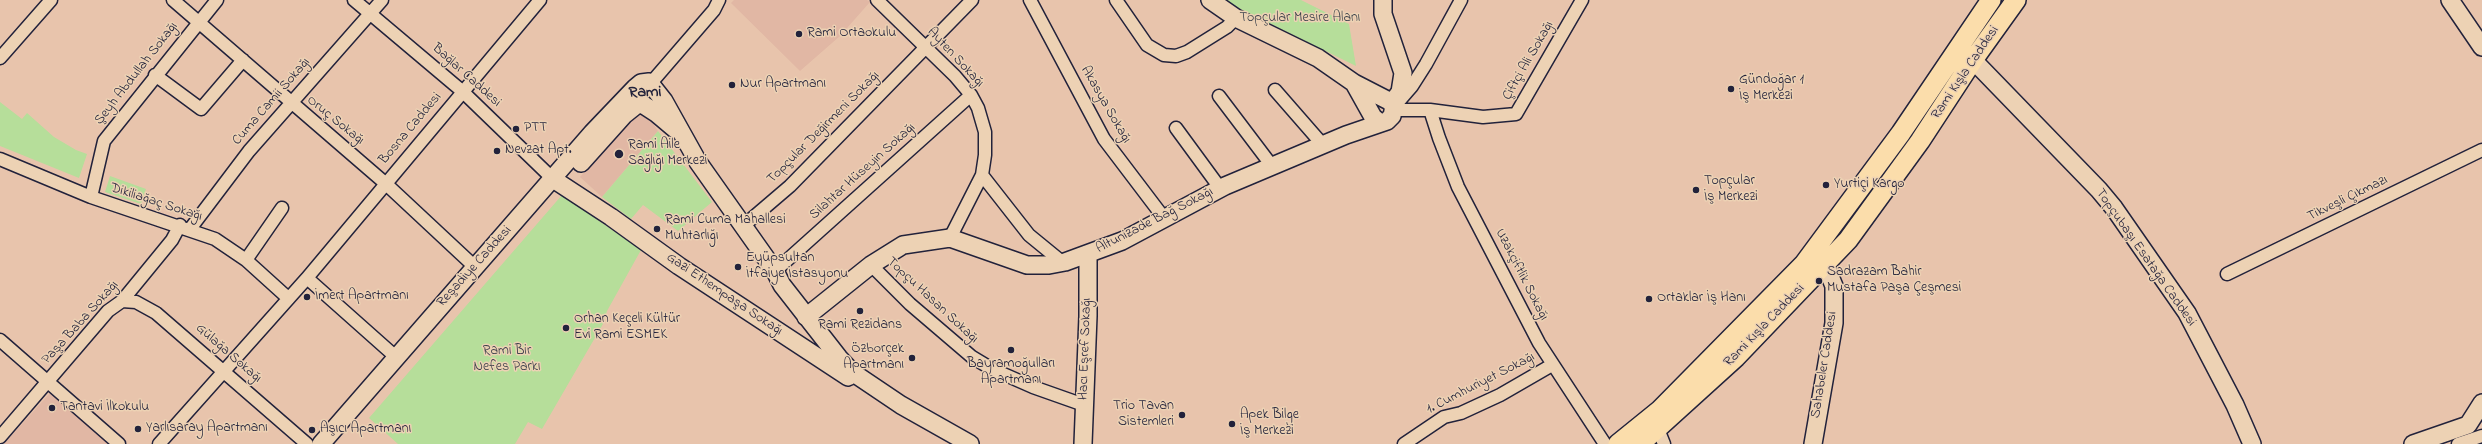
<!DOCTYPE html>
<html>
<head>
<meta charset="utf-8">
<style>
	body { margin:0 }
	canvas { display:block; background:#e8c4ac }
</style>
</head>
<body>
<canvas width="2482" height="444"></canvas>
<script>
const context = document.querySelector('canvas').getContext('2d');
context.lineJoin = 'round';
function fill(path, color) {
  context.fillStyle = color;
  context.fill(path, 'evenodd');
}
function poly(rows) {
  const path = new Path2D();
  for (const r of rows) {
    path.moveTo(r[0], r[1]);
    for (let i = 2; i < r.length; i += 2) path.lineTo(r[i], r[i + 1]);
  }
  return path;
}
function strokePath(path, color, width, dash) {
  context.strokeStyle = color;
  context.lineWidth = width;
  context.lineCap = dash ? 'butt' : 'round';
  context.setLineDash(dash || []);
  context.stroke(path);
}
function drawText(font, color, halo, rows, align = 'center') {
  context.font = font + ' "Indie Flower",sans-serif';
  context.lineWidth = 3;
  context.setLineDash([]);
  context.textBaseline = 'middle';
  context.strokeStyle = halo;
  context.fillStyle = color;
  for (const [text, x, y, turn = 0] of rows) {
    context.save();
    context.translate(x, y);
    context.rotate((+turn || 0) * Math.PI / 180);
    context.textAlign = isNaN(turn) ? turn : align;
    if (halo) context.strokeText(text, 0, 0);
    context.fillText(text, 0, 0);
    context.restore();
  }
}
fill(poly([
	[734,0,867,0,870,2,840,36,800,71,731,3],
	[639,113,648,116,658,131,602,197,580,177,632,118],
	[50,393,85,422,113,444,4,444]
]), '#e1b7a4');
fill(poly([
	[1222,0,1301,0,1349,24,1356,66],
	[0,102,22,119,27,113,54,137,76,150,87,154,79,178,0,146],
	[658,131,712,202,678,231,643,205,631,219,602,197],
	[110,176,146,189,141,204,105,192],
	[562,195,641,250,607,311,603,324,542,429,528,422,515,444,398,444,369,418]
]), '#b6de9a');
const street = poly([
	[173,0,385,183,475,267],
	[354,0,462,91,553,179],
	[877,0,955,76,971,95,978,108,985,132,985,155,982,175,950,238],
	[1030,0,1104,139,1164,218],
	[1116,0,1147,45,1164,55,1176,56,1187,52,1227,27,1236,18],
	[0,58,51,0],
	[155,75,201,109,243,60],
	[651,83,714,10,719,0],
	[1275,90,1323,145],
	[1219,96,1272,166],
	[1399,101,1412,86,1426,64,1461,0],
	[1394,110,1430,110,1483,117,1516,114,1582,0],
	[1430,110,1439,138,1458,187,1539,343,1605,444],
	[1176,128,1220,188],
	[0,159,91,197,215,239,246,260,288,298],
	[982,175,1029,235,1062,262],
	[91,197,104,141,217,0],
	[742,227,790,186,972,0],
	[190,229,249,151,382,0],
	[246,260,282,208],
	[871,265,910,304,972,357,992,369,1033,387,1084,405],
	[775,271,971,95],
	[2227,274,2482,150],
	[307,278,397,358],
	[122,301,136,302,156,313,307,444],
	[0,340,119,444],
	[1658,429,1664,444],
	[0,437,108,311,122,301,172,240,180,225],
	[159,444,307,278,540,0],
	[1404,444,1444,417,1461,413,1500,395,1552,365],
	[2458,444,2482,436]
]);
const secondary = poly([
	[1383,0,1383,14,1403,73,1400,92,1392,103],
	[2450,0,2482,47],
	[1973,60,2099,190,2114,208,2187,313,2235,405,2252,444],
	[1354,83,1373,117,1379,122],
	[633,94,636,100,656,113,675,129],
	[581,163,624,115,639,103],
	[553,179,611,217,679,266,848,377],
	[806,317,871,265,903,245,950,238,1027,265,1049,265,1065,262,1122,241,1225,186,1346,135,1387,121,1392,116,1394,106,1389,101,1354,83,1318,58,1236,18,1210,0],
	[321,444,592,133,635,88,641,83,649,82,664,101,698,162,775,271,782,285,839,358,852,372,901,405,970,444],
	[1083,444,1088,316,1088,255],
	[1813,444,1834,323,1834,286,1825,264],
	[2413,444,2468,425,2482,403]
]);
const primary = poly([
	[1618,444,1660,410,1804,264,1901,133,1991,0],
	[1640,444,1736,357,1848,240,1920,141,1973,60,2016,0]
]);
strokePath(street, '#22223b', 15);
strokePath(secondary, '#22223b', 20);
strokePath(primary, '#22223b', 22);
strokePath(street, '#edd2b4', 12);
strokePath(secondary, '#edd2b4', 17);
strokePath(primary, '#fbddab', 19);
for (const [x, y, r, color] of [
	[799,34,4,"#22223b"],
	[732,85,4,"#22223b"],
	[1731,89,4,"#22223b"],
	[516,129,4,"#22223b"],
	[497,151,4,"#22223b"],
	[619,154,5,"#22223b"],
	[1826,185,4,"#22223b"],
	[1696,190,4,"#22223b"],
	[657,229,4,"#22223b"],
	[738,267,4,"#22223b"],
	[1819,281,4,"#22223b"],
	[307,297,4,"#22223b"],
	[1649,299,4,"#22223b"],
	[860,311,4,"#22223b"],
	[566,328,4,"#22223b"],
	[1011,350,4,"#22223b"],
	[912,358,4,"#22223b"],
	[52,408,4,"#22223b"],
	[1182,415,4,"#22223b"],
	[1232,424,4,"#22223b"],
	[138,429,4,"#22223b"],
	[312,430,4,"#22223b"]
]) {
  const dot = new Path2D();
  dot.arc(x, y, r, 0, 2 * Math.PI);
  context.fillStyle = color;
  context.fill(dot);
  strokePath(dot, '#edd2b4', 1.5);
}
drawText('14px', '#383e49', '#edd2b4', [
	["Topçular Mesire Alanı",1300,19],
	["Rami Bir",507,352],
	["Nefes Parkı",507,368]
]);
drawText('14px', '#22223b', '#edd2b4', [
	["Rami Ortaokulu",807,34],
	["Gündoğar 1",1739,81],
	["İş Merkezi",1739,97],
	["Nur Apartmanı",740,85],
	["PTT",524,129],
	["Rami Aile",628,146],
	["Sağlığı Merkezi",628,162],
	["Nevzat Apt.",505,151],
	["Topçular",1704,182],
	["İş Merkezi",1704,198],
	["Yurtiçi Kargo",1834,185],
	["Rami Cuma Mahallesi",665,221],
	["Muhtarlığı",665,237],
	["Eyüpsultan",746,259],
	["İtfaiye İstasyonu",746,275],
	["Sadrazam Bahir",1827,273],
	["Mustafa Paşa Çeşmesi",1827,289],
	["İmert Apartmanı",315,297],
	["Ortaklar İş Hanı",1657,299],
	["Orhan Keçeli Kültür",574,320],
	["Evi Rami ESMEK",574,336],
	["Rami Rezidans",860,326,"center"],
	["Özborçek",904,350,"right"],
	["Apartmanı",904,366,"right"],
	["Bayramoğulları",1011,365,"center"],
	["Apartmanı",1011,381,"center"],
	["Trio Tavan",1174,407,"right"],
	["Sistemleri",1174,423,"right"],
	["Tantavi İlkokulu",60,408],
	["Apek Bilge",1240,416],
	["İş Merkezi",1240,432],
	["Yarlısaray Apartmanı",146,429],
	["Aşıcı Apartmanı",320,430]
], 'left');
drawText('14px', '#22223b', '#edd2b4', [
	["Ayten Sokağı",955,58,47],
	["Çiftçi Ali Sokağı",1529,61,-60],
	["Rami Kışla Caddesi",1966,73,-56],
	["Şeyh Abdullah Sokağı",137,74,-52],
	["Bağlar Caddesi",466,76,42],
	["Cuma Camii Sokağı",272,102,-49],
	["Akasya Sokağı",1105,105,60],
	["Oruç Sokağı",335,121,39],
	["Topçular Değirmeni Sokağı",824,128,-45],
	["Bosna Caddesi",411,129,-50],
	["Silahtar Hüseyin Sokağı",863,172,-42],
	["Tikveşli Çıkmazı",2348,199,-26],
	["Dikiliağaç Sokağı",156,203,18],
	["Altunizade Bağ Sokağı",1155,221,-27],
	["Topçubaşı Esatağa Caddesi",2145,258,55],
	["Reşadiye Caddesi",475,267,-48],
	["Uzakçiftlik Sokağı",1521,275,63],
	["Gazi Ethempaşa Sokağı",724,295,34],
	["Topçu Hasan Sokağı",932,301,43],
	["Paşa Baba Sokağı",81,323,-48],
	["Rami Kışla Caddesi",1765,326,-46],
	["Hacı Eşref Sokağı",1086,349,-88],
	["Gülağa Sokağı",228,354,41],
	["Sahabeler Caddesi",1825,365,-81],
	["1. Cumhuriyet Sokağı",1481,384,-27]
]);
drawText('bold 16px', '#22223b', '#edd2b4', [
	["Rami",645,93]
]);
</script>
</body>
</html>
